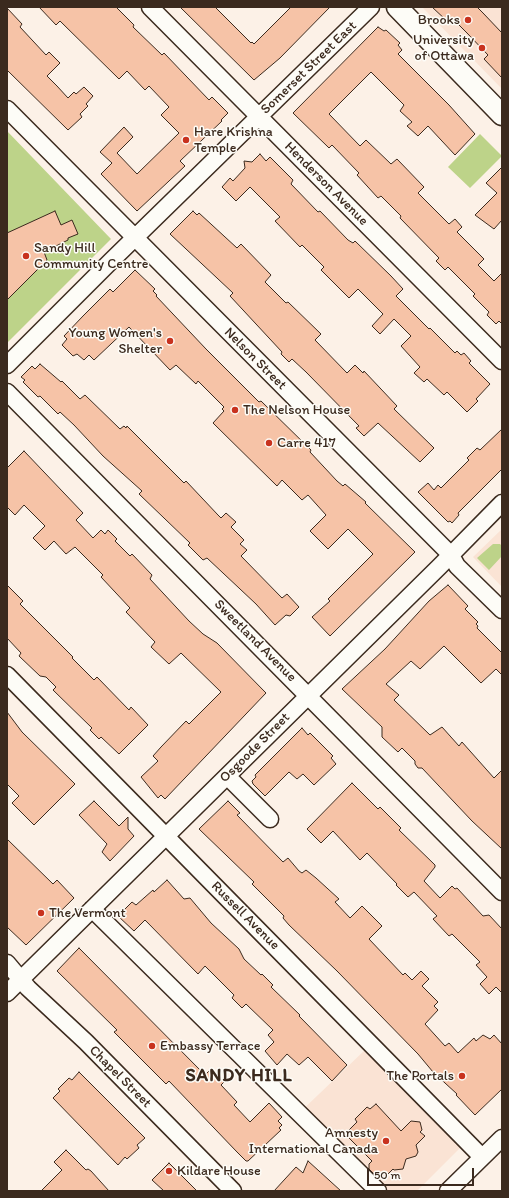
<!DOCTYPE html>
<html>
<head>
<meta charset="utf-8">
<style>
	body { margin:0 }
	#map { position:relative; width:509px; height:1198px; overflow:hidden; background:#fcf1e7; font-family:Itim,sans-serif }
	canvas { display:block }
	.frame { position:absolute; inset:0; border:8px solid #3b2a1e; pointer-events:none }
	.scale { position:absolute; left:367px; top:1168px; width:107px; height:18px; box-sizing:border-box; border:2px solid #3b2a1e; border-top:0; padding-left:5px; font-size:12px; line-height:14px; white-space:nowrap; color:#3b2a1e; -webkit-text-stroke:3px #fdfcf7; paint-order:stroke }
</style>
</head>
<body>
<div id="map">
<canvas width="509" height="1198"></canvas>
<div class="frame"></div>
<div class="scale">50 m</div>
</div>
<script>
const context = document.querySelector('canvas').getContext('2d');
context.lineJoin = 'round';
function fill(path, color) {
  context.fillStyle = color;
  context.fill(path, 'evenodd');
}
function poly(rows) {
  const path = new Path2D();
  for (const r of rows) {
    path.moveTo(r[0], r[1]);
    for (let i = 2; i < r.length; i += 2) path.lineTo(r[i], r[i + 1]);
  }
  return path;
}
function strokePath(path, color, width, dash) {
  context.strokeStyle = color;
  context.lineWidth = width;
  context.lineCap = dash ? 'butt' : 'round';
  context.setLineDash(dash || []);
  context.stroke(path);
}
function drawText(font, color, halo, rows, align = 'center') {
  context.font = font + ' Itim,sans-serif';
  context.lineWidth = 3;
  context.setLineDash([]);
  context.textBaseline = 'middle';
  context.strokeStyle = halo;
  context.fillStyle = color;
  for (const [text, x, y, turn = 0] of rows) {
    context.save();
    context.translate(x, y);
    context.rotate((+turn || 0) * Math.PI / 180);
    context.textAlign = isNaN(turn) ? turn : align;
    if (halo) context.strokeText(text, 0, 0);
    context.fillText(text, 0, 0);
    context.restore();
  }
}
fill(poly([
	[422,7,502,7,502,89],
	[502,529,502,587,473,557],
	[367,1048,462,1146,417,1191,369,1191,294,1118]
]), '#fae3d4');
fill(poly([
	[7,131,111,239,7,343],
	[480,134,502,156,470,188,448,167],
	[493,544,500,544,502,546,502,556,489,570,477,558]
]), '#bdd389');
const building = poly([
	[39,7,116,7,134,25,133,27,162,55,164,53,209,100,212,97,228,113,221,120,222,121,180,161,185,166,137,211,101,174,112,163,100,152,124,127,133,137,117,153,137,174,179,133,161,115,169,107,149,86,145,90,127,71,119,79,60,21,56,25,39,7],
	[180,7,215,7,251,43,252,42,254,44,291,7,330,7,280,58,254,80,180,7],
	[432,7,477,7,483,13,502,33,502,78,484,59,488,55,467,33,451,17,447,21,432,7],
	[7,8,22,24,20,27,46,55,49,52,60,63,47,76,57,86,68,98,74,92,76,94,84,87,93,96,86,104,88,106,80,114,82,117,68,130,7,70,7,8],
	[378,27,384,31,386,30,400,43,398,45,402,50,398,54,449,105,475,134,473,136,455,155,428,126,418,136,407,126,412,122,400,111,404,105,371,72,329,114,360,146,366,140,391,164,397,159,424,187,418,193,449,224,455,219,462,227,457,232,484,259,478,265,494,281,502,273,502,324,499,321,496,324,487,315,489,312,473,296,475,294,448,267,445,270,436,261,439,258,400,218,401,216,381,196,378,198,357,175,359,173,332,145,329,148,328,147,293,113,378,27],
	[260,154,266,161,270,157,293,180,291,184,318,212,320,211,348,240,353,243,355,241,391,276,403,289,396,296,429,329,430,328,455,353,457,351,461,355,464,353,471,361,469,363,490,384,476,399,478,401,467,412,447,392,444,395,427,379,424,382,414,373,420,367,401,346,411,336,394,319,380,334,372,326,383,314,358,289,349,298,321,270,324,267,302,245,300,247,275,221,280,217,250,187,236,201,222,187,230,178,233,181,245,168,244,161,252,162,260,154],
	[502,167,502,220,494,229,475,215,497,193,486,183,502,167],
	[55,211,61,225,72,220,78,234,68,238,68,240,44,252,47,260,7,300,7,233,55,211],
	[193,211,197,215,199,213,237,248,241,244,271,275,265,282,286,303,288,302,321,334,315,340,347,373,355,365,363,373,364,371,397,406,394,409,434,448,420,462,378,423,364,436,356,428,359,426,306,372,292,359,289,362,281,354,282,352,230,296,233,293,170,234,193,211],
	[135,270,155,289,153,291,157,295,156,296,206,349,259,402,261,401,311,450,310,452,337,481,343,486,345,484,366,502,365,503,415,552,330,636,312,617,330,601,328,599,373,554,348,529,328,549,310,531,326,515,308,495,302,500,282,480,277,486,213,423,224,411,222,409,224,407,198,381,196,384,176,365,170,370,129,327,94,360,89,355,84,360,77,354,73,356,62,345,67,339,64,336,83,316,110,289,113,292,135,270],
	[40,364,61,382,62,381,80,399,85,395,120,429,124,426,126,428,127,426,184,483,186,481,218,515,221,518,226,513,236,522,231,527,244,540,240,544,247,550,241,556,282,598,287,594,299,607,290,616,286,615,275,625,256,604,207,558,203,560,188,545,190,543,139,494,142,491,103,456,74,425,60,412,58,414,40,396,38,397,23,382,25,380,21,377,32,366,35,369,40,364],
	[502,429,502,469,458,513,459,515,452,523,450,521,448,522,418,492,428,483,434,490,438,485,441,488,469,460,467,458,477,448,480,450,502,429],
	[24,451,83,513,76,520,93,538,101,530,105,534,108,530,117,539,115,541,130,556,132,554,152,575,150,579,189,621,203,634,217,643,266,693,165,799,161,795,158,798,141,777,158,761,153,756,161,747,186,721,189,724,221,692,181,653,169,664,151,647,155,642,126,612,130,608,101,577,103,575,75,547,66,554,54,541,45,550,33,538,45,526,24,505,15,515,7,507,7,468,24,451],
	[7,585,23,601,20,604,73,657,72,658,94,680,97,677,129,710,131,707,148,725,119,754,101,737,99,739,90,730,92,728,53,690,56,687,46,677,40,676,19,656,21,653,7,638,7,585],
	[448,585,468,606,465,609,478,622,476,624,478,626,477,628,502,653,502,675,496,669,481,683,444,646,420,669,411,661,386,684,399,695,394,700,430,735,442,727,459,746,462,742,494,778,502,770,502,849,472,821,422,768,418,768,415,764,415,761,402,748,398,752,382,737,382,727,342,689,385,649,429,601,448,585],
	[7,712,22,732,75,784,34,825,12,803,19,796,7,784,7,712],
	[302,728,308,735,310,733,333,756,331,758,336,764,314,785,303,774,297,779,289,772,265,796,253,784,252,781,256,777,255,775,302,728],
	[352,783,378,809,380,807,401,828,399,830,435,865,435,867,424,881,440,898,452,886,455,889,457,888,483,916,489,915,502,929,502,993,496,987,489,994,480,984,487,977,476,965,480,962,452,934,449,936,433,919,437,916,414,892,408,897,396,885,397,884,367,853,360,860,333,831,321,843,307,829,352,783],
	[94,801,119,826,128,817,128,829,134,836,110,861,102,852,107,844,79,815,94,801],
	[228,801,240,813,237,815,283,862,288,858,299,871,302,873,306,870,316,878,339,899,335,902,350,918,362,906,382,926,369,939,403,975,405,973,412,980,421,971,429,979,422,986,438,1002,434,1006,438,1010,425,1024,445,1046,449,1043,458,1053,474,1038,476,1041,483,1035,490,1039,494,1035,502,1044,502,1089,475,1115,456,1095,457,1094,433,1072,418,1054,337,971,289,925,283,918,284,916,252,884,254,882,199,829,228,801],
	[7,839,53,884,57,880,74,898,26,945,7,927,7,839],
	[167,880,184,899,190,898,211,923,239,949,244,959,261,975,262,974,273,985,271,987,300,1015,299,1016,347,1065,332,1081,308,1057,299,1065,287,1054,277,1065,265,1051,274,1042,268,1035,273,1030,246,1004,242,1008,232,998,234,995,205,966,198,974,145,920,134,931,118,916,132,902,136,905,153,890,154,892,167,880],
	[79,948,205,1075,211,1069,224,1082,221,1085,237,1102,234,1105,250,1122,269,1103,282,1117,278,1121,282,1125,279,1128,281,1130,248,1161,246,1161,237,1152,169,1081,166,1084,114,1032,117,1030,57,971,79,948],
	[79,1072,145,1138,137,1145,139,1148,127,1159,125,1157,118,1165,53,1098,60,1091,58,1089,69,1078,72,1080,79,1072],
	[376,1104,401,1131,411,1121,420,1122,422,1130,420,1132,425,1136,416,1145,418,1152,416,1156,406,1159,403,1169,394,1170,393,1169,384,1178,379,1173,374,1174,369,1169,369,1164,372,1161,345,1134,357,1122,355,1119,367,1107,370,1109,376,1104],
	[66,1150,86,1170,88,1169,91,1171,109,1191,41,1191,62,1170,54,1162,66,1150],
	[308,1161,341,1191,274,1191,296,1167,303,1173,308,1161],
	[169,1163,197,1191,164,1191,152,1180,169,1163]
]);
fill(building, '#f6c3a7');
strokePath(building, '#3b2a1e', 1);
const minor = poly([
	[150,7,502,361],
	[7,109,451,555,457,566,502,610],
	[7,365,112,260,371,7],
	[7,392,502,892],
	[7,675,482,1157],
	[227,776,270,819],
	[92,909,378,1191],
	[7,963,28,988,86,1042,233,1191],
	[7,993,440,566,502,503],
	[448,1191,502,1138]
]);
const major = poly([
	[397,7,502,115]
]);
strokePath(minor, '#3b2a1e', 19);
strokePath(major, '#3b2a1e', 23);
strokePath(minor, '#fdfcf7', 16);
strokePath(major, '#fdfcf7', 20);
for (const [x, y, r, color] of [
	[468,20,4,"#c8321e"],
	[482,48,4,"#c8321e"],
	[186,140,4,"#c8321e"],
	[26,256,4,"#c8321e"],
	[170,341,4,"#c8321e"],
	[235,410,4,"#c8321e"],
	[269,443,4,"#c8321e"],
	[41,913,4,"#c8321e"],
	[152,1046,4,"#c8321e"],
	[462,1076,4,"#c8321e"],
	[386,1141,4,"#c8321e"],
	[169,1171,4,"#c8321e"]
]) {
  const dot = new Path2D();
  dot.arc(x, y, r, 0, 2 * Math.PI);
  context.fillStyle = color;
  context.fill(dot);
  strokePath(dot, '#fdfcf7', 1.5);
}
drawText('14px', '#3b2a1e', '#fdfcf7', [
	["Brooks",460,20,"right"],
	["University",474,40,"right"],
	["of Ottawa",474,56,"right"],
	["Hare Krishna",194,132],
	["Temple",194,148],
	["Sandy Hill",34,248],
	["Community Centre",34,264],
	["Young Women's",162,333,"right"],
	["Shelter",162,349,"right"],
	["The Nelson House",243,410],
	["Carre 417",277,443],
	["The Vermont",49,913],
	["Embassy Terrace",160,1046],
	["The Portals",454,1076,"right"],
	["Amnesty",378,1133,"right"],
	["International Canada",378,1149,"right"],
	["Kildare House",177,1171]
], 'left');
drawText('14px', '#3b2a1e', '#fdfcf7', [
	["Somerset Street East",309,68,-44],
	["Henderson Avenue",326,184,45],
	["Nelson Street",255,359,45],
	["Sweetland Avenue",255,641,45],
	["Osgoode Street",255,748,-45],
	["Russell Avenue",245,916,45],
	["Chapel Street",120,1077,45]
]);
context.letterSpacing = '1px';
drawText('bold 18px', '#3b2a1e', '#fdfcf7', [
	["SANDY HILL",239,1076]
]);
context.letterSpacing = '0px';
</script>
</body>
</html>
